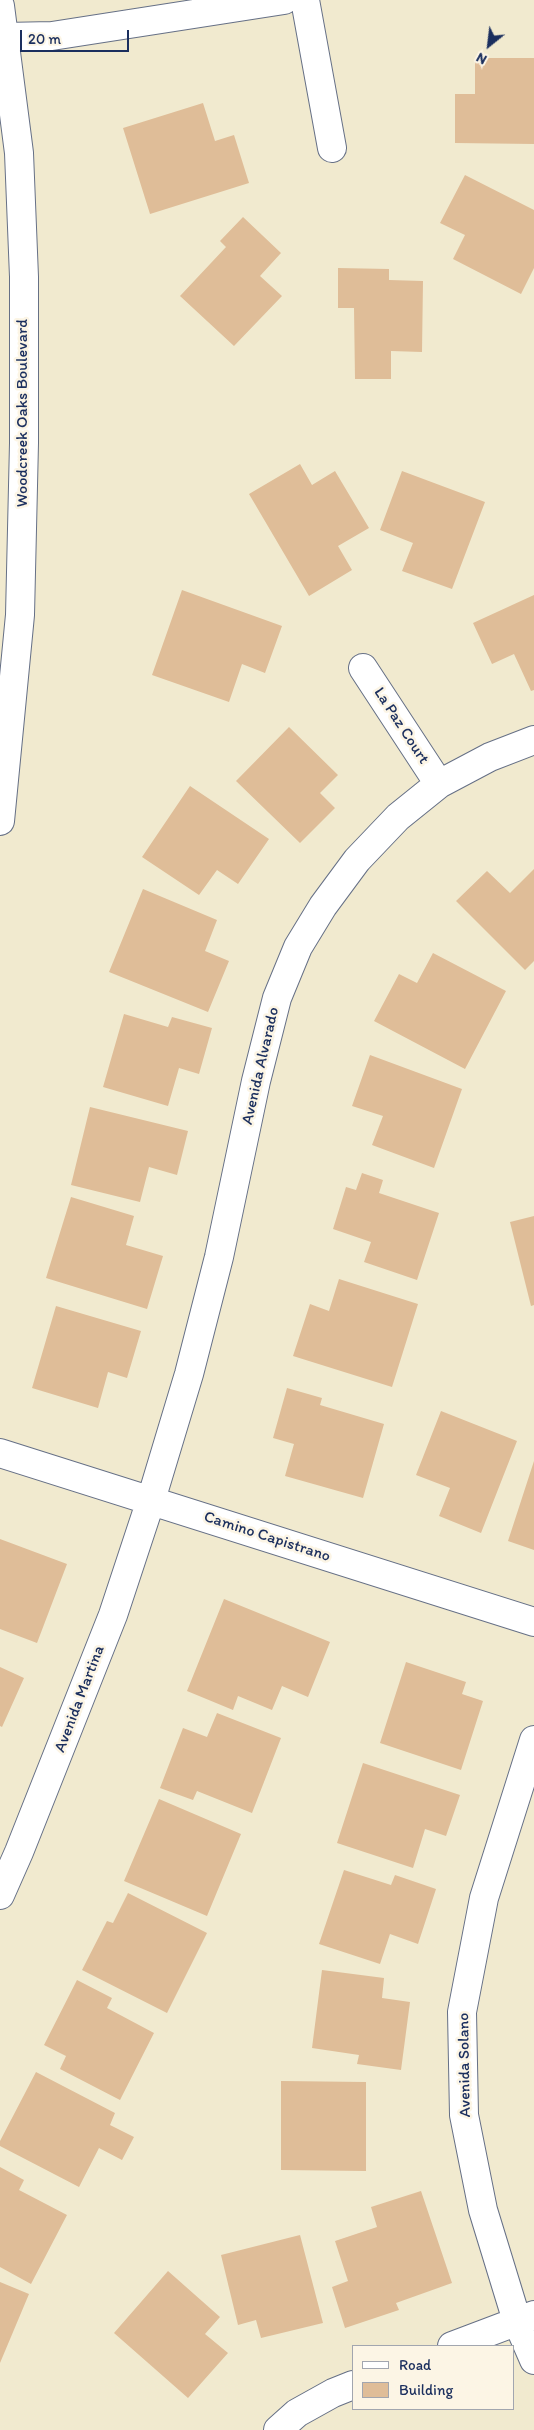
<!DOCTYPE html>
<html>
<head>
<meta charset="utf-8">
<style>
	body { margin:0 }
	#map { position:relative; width:534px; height:2430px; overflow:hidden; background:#f1eacf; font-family:Itim,sans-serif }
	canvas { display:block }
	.legend { position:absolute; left:352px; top:2345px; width:162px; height:65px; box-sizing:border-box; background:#fcf5e5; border:1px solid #a2a6af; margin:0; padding:6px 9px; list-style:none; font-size:15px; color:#1b2f5e }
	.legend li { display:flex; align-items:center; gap:10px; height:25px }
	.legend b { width:25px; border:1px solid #a2a6af }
	.north { position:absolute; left:464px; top:20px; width:50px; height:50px; -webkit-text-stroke:4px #fcf5e5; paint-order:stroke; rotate:209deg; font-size:14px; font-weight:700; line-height:20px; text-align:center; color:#1b2f5e }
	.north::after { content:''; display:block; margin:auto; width:18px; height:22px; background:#1b2f5e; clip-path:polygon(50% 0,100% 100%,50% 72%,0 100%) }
	.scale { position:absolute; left:20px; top:30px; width:109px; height:22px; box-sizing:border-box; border:2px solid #1b2f5e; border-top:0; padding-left:6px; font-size:15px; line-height:18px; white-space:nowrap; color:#1b2f5e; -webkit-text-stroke:4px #fcf5e5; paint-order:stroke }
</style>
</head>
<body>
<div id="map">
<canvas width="534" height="2430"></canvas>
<ul class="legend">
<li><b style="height:6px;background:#fff"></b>Road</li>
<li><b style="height:14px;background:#dfbd98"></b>Building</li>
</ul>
<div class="north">N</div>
<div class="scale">20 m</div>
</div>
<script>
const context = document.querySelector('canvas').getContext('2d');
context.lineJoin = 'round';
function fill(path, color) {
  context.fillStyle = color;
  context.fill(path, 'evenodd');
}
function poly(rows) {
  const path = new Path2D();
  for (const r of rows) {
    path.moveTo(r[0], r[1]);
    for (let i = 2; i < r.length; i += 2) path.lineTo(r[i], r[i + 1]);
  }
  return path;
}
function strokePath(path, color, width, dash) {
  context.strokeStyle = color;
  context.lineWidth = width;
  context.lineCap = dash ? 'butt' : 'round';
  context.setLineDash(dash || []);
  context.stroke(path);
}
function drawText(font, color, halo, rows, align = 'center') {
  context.font = font + ' Itim,sans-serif';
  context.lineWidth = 5;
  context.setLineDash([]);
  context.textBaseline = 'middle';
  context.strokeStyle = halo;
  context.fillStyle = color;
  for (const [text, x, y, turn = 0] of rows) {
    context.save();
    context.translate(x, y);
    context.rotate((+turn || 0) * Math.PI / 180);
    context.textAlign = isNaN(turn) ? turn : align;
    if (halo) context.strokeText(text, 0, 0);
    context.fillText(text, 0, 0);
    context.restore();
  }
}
fill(poly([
	[475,58,534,58,534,144,455,143,455,94,475,94],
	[203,103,215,141,234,135,249,183,150,214,123,128],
	[465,175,534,210,534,268,521,294,453,259,465,235,440,223],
	[243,217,281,253,260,276,282,296,234,346,180,296,226,247,220,241],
	[338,268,389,269,389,280,423,281,422,352,391,351,391,379,355,379,354,308,338,308],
	[300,464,312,485,335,471,369,528,338,546,352,570,309,596,249,494],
	[402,471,485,502,452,589,402,571,413,543,380,530],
	[182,590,282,626,265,673,242,664,229,702,152,675],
	[534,595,534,690,531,691,514,654,492,664,473,623],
	[289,727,338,775,320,793,335,808,300,843,236,781],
	[190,786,269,839,238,884,217,870,199,895,142,857],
	[534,869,534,961,525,970,456,901,487,871,510,893],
	[143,889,217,920,205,951,229,961,208,1012,109,972],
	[433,953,506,991,465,1069,374,1021,399,974,417,983],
	[124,1014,168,1027,172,1017,212,1028,199,1074,179,1068,168,1106,103,1087],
	[370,1055,462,1089,434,1168,372,1145,383,1116,352,1106],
	[90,1107,188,1131,177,1175,149,1167,140,1202,71,1185],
	[362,1173,383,1180,379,1193,439,1213,417,1280,364,1262,371,1242,333,1229,346,1187,356,1190],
	[71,1197,134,1216,126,1245,163,1256,147,1309,46,1278],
	[534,1216,534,1305,531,1306,510,1222],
	[339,1279,418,1304,392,1387,293,1356,310,1304,329,1311],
	[56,1306,141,1331,127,1378,108,1372,98,1408,32,1388],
	[287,1388,322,1398,320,1405,384,1424,363,1498,285,1476,294,1444,273,1438],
	[441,1411,517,1441,481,1533,439,1516,450,1488,416,1475],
	[534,1461,534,1550,508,1541],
	[0,1539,67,1564,37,1643,0,1629],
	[224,1599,330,1642,308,1697,282,1686,272,1710,238,1696,233,1710,187,1691],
	[406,1662,466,1682,462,1694,483,1701,461,1770,380,1743],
	[0,1667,24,1678,2,1727,0,1726],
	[217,1713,281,1738,252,1813,197,1791,193,1800,160,1788,183,1728,207,1737],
	[363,1763,460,1795,446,1836,425,1829,413,1868,337,1843],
	[159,1799,241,1834,207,1916,124,1881],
	[344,1870,391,1885,395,1875,436,1889,418,1944,390,1934,380,1964,319,1944],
	[128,1893,207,1933,167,2013,82,1970,107,1921,113,1923],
	[322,1970,384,1978,382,1998,410,2002,401,2070,357,2064,359,2055,312,2048],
	[77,1980,112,1998,107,2008,154,2033,120,2100,60,2069,66,2056,44,2045],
	[36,2072,115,2113,110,2125,134,2137,122,2160,99,2148,79,2187,0,2146,0,2141],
	[281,2081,366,2082,366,2171,281,2170],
	[0,2167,24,2180,19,2190,67,2215,31,2284,0,2267],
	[421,2191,452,2283,396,2303,399,2310,345,2328,332,2287,348,2281,335,2241,377,2227,371,2207],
	[300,2235,323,2323,261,2338,256,2320,238,2325,221,2255],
	[168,2271,220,2317,205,2334,228,2353,188,2398,114,2333],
	[0,2282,29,2294,0,2363]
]), '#dfbd98');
const minor = poly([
	[305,0,332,148],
	[5,37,52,36,284,0],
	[363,668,439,784],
	[0,1453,534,1622],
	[534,1740,484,1898,462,2012,464,2115,483,2210,517,2321,534,2360],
	[0,1895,19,1852,113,1615,151,1500,189,1374,219,1257,256,1081,277,998,298,947,323,906,357,860,398,817,439,784,490,757,534,740],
	[452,2346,534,2315],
	[278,2430,297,2413,333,2393,353,2385]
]);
const secondary = poly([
	[0,6,19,153,24,277,24,443,20,615,0,821]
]);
strokePath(minor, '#667086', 30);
strokePath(secondary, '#667086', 30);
strokePath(minor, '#fff', 28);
strokePath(secondary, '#fff', 28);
drawText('16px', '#1b2f5e', '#fcf5e5', [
	["Woodcreek Oaks Boulevard",23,413,-90],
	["La Paz Court",401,726,57],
	["Avenida Alvarado",261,1066,-77],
	["Camino Capistrano",267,1537,18],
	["Avenida Martina",80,1699,-69],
	["Avenida Solano",465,2065,-91]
]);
</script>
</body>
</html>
